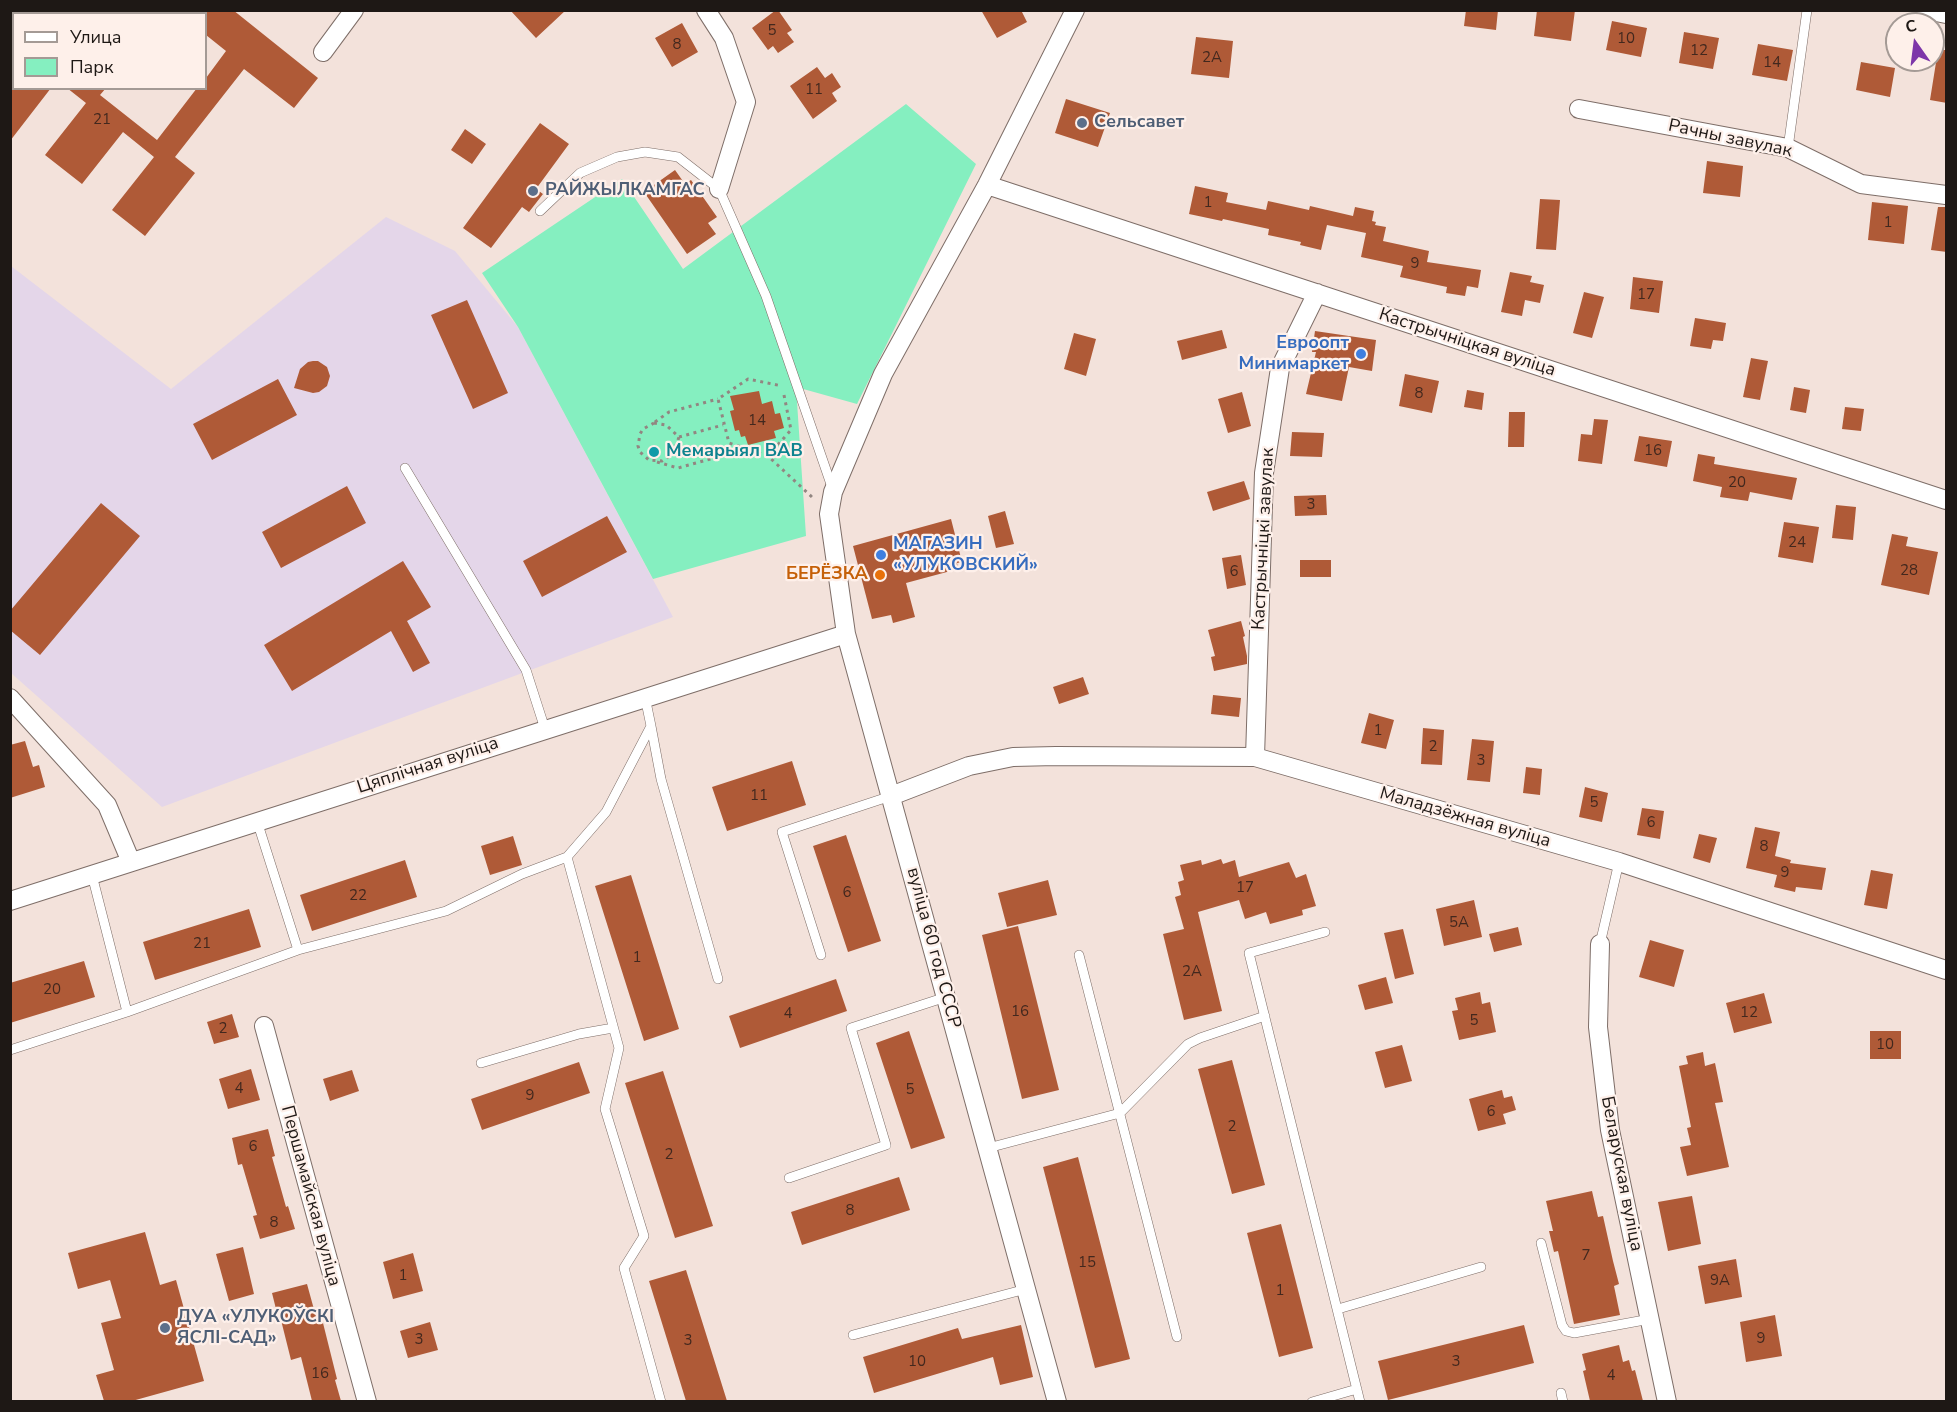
<!DOCTYPE html>
<html>
<head>
<meta charset="utf-8">
<style>
	body { margin:0 }
	#map { position:relative; width:1957px; height:1412px; overflow:hidden; background:#f3e2db; font-family:"Nunito Sans",sans-serif }
	canvas { display:block }
	.frame { position:absolute; inset:0; border:12px solid #1e1815; pointer-events:none }
	.legend { position:absolute; left:12px; top:12px; width:195px; height:78px; box-sizing:border-box; background:#fef0ea; border:2px solid #a49a95; margin:0; padding:8px 10px; list-style:none; font-size:18px; color:#1e1815 }
	.legend li { display:flex; align-items:center; gap:12px; height:30px }
	.legend b { width:30px; border:2px solid #a49a95 }
	.north { position:absolute; left:1885px; top:12px; width:60px; height:60px; box-sizing:border-box; background:#fef0ea; border:2px solid #a49a95; border-radius:50%; rotate:346deg; font-size:16px; font-weight:700; line-height:24px; text-align:center; color:#1e1815 }
	.north::after { content:''; display:block; margin:auto; width:21px; height:27px; background:#7d36a9; clip-path:polygon(50% 0,100% 100%,50% 72%,0 100%) }
</style>
</head>
<body>
<div id="map">
<canvas width="1957" height="1412"></canvas>
<div class="frame"></div>
<ul class="legend">
<li><b style="height:8px;background:#fff"></b>Улица</li>
<li><b style="height:16px;background:#85efc0"></b>Парк</li>
</ul>
<div class="north">С</div>
</div>
<script>
const context = document.querySelector('canvas').getContext('2d');
context.lineJoin = 'round';
function fill(path, color) {
  context.fillStyle = color;
  context.fill(path, 'evenodd');
}
function poly(rows) {
  const path = new Path2D();
  for (const r of rows) {
    path.moveTo(r[0], r[1]);
    for (let i = 2; i < r.length; i += 2) path.lineTo(r[i], r[i + 1]);
  }
  return path;
}
function strokePath(path, color, width, dash) {
  context.strokeStyle = color;
  context.lineWidth = width;
  context.lineCap = dash ? 'butt' : 'round';
  context.setLineDash(dash || []);
  context.stroke(path);
}
function drawText(font, color, halo, rows, align = 'center') {
  context.font = font + ' "Nunito Sans",sans-serif';
  context.lineWidth = 4.5;
  context.setLineDash([]);
  context.textBaseline = 'middle';
  context.strokeStyle = halo;
  context.fillStyle = color;
  for (const [text, x, y, turn = 0] of rows) {
    context.save();
    context.translate(x, y);
    context.rotate((+turn || 0) * Math.PI / 180);
    context.textAlign = isNaN(turn) ? turn : align;
    if (halo) context.strokeText(text, 0, 0);
    context.fillText(text, 0, 0);
    context.restore();
  }
}
fill(poly([
	[386,217,455,251,518,327,673,617,162,807,11,673,11,266,171,389]
]), '#e4d6e9');
fill(poly([
	[906,104,976,164,857,404,796,387,806,536,653,579,518,327,482,273,622,179,683,269]
]), '#85efc0');
fill(poly([
	[206,10,233,10,318,78,294,108,244,69,175,157,195,173,145,236,112,210,154,157,123,132,82,184,45,155,86,103,67,88,106,88,100,95,157,140,197,88,206,88,206,78,226,51,206,35],
	[510,10,566,10,536,38],
	[776,10,778,10,792,30,787,33,794,42,778,53,773,46,768,50,752,28],
	[981,10,1021,10,1027,22,997,38],
	[1466,10,1498,10,1496,30,1464,26],
	[1537,10,1575,10,1571,41,1534,36],
	[1612,21,1647,28,1641,57,1606,50],
	[682,23,698,52,672,67,655,38],
	[1684,32,1719,38,1713,69,1679,63],
	[1196,37,1233,41,1229,78,1191,74],
	[1758,44,1793,50,1787,81,1752,75],
	[1938,50,1947,50,1947,103,1930,100],
	[1861,62,1895,68,1890,97,1856,90],
	[817,67,825,78,832,73,841,87,832,93,837,101,813,119,790,86],
	[10,88,51,88,10,141],
	[1066,99,1110,113,1098,147,1055,133],
	[540,123,569,144,536,189,543,194,529,212,522,207,491,248,463,228],
	[465,129,486,144,472,164,451,150],
	[1707,161,1743,166,1740,197,1703,193],
	[675,170,685,184,691,180,717,217,708,223,716,234,687,254,644,192],
	[1195,186,1228,193,1226,202,1266,210,1268,201,1309,210,1310,206,1353,216,1355,207,1374,211,1372,221,1376,222,1375,225,1386,227,1383,241,1429,251,1427,262,1481,270,1478,288,1467,286,1465,296,1446,293,1447,287,1400,277,1403,266,1361,257,1366,233,1327,225,1321,250,1300,245,1301,242,1268,235,1269,229,1223,219,1222,221,1189,214],
	[1540,199,1560,200,1556,250,1536,249],
	[1872,202,1908,206,1904,244,1868,240],
	[1938,207,1947,207,1947,252,1931,250],
	[1510,272,1532,276,1530,282,1544,285,1540,303,1525,300,1522,316,1501,312],
	[1633,277,1663,281,1659,313,1630,309],
	[1584,292,1604,297,1592,338,1573,333],
	[467,300,508,393,473,409,431,315],
	[1695,318,1726,323,1723,341,1713,340,1711,349,1690,346],
	[1222,330,1227,348,1182,360,1177,341],
	[1315,331,1376,340,1372,371,1349,367,1342,401,1306,394,1316,352,1312,352],
	[1074,333,1096,339,1086,376,1064,369],
	[1751,358,1768,361,1760,400,1743,397],
	[313,361,318,361,327,367,330,376,327,386,319,392,313,393,294,388,300,369,308,362],
	[1405,374,1439,381,1432,413,1399,406],
	[278,379,297,415,212,460,193,424],
	[1794,387,1810,390,1806,413,1790,410],
	[1467,390,1484,393,1482,410,1464,407],
	[759,391,762,404,772,401,775,414,780,413,784,428,774,431,776,438,748,445,745,436,741,437,739,430,735,431,730,411,734,410,730,396],
	[1242,392,1251,426,1228,433,1218,399],
	[1845,407,1864,409,1861,431,1842,429],
	[1509,412,1525,412,1524,447,1508,447],
	[1594,419,1608,420,1602,464,1578,461,1581,434,1592,435],
	[1292,432,1324,433,1322,457,1290,456],
	[1639,436,1672,441,1667,467,1634,461],
	[1698,454,1715,457,1714,464,1797,478,1792,500,1750,492,1748,501,1720,497,1722,487,1693,481],
	[1244,481,1250,499,1213,511,1207,492],
	[347,486,366,523,281,568,262,532],
	[1326,495,1327,515,1295,516,1294,496],
	[101,503,140,536,40,655,10,630,10,611],
	[1836,505,1856,507,1853,540,1832,538],
	[1005,511,1014,544,996,548,988,516],
	[607,516,627,552,542,597,523,561],
	[951,519,962,562,957,563,958,569,906,583,915,617,893,623,891,615,872,619,853,546],
	[1784,522,1819,527,1813,563,1778,557],
	[1892,534,1908,537,1906,546,1938,552,1929,595,1881,585],
	[1241,555,1246,585,1227,589,1222,558],
	[1300,560,1331,560,1331,577,1300,577],
	[403,561,431,607,407,621,430,663,413,672,391,631,292,691,264,645],
	[1241,621,1245,636,1243,637,1247,656,1247,664,1214,671,1211,657,1215,656,1208,630],
	[1083,677,1089,694,1059,704,1053,687],
	[1213,695,1241,698,1239,717,1211,714],
	[1369,713,1394,720,1386,749,1361,743],
	[1423,728,1444,730,1442,765,1421,764],
	[1472,739,1494,741,1490,782,1467,780],
	[25,741,33,767,39,765,45,787,10,798,10,745],
	[792,761,806,805,727,831,712,787],
	[1526,767,1542,769,1540,795,1523,793],
	[1585,787,1608,793,1602,822,1579,817],
	[1642,808,1664,811,1660,839,1637,835],
	[1755,827,1780,832,1775,856,1791,860,1790,863,1826,868,1822,890,1796,887,1795,892,1774,887,1777,875,1746,868],
	[1699,834,1717,838,1710,863,1693,858],
	[846,835,881,941,848,952,813,846],
	[513,836,522,865,490,875,481,846],
	[1221,859,1223,864,1235,860,1239,877,1289,862,1296,878,1306,874,1316,906,1302,910,1303,915,1270,924,1266,912,1245,919,1239,900,1198,912,1222,1011,1184,1020,1163,934,1184,929,1175,897,1181,895,1178,882,1184,880,1180,865,1201,860,1202,865],
	[405,860,417,897,312,931,300,895],
	[1871,870,1893,874,1887,909,1864,905],
	[631,875,679,1029,644,1041,595,886],
	[1048,880,1057,915,1007,927,998,893],
	[1474,900,1482,937,1444,946,1436,909],
	[249,909,261,947,155,980,143,942],
	[1018,926,1059,1090,1022,1099,982,935],
	[1518,927,1522,945,1494,952,1489,934],
	[1403,929,1414,974,1395,979,1384,933],
	[1650,940,1684,950,1674,987,1639,977],
	[84,961,95,997,10,1023,10,983],
	[1386,977,1393,1003,1365,1010,1358,985],
	[836,979,847,1011,740,1048,729,1016],
	[1480,992,1482,1004,1490,1002,1496,1032,1459,1040,1452,1011,1458,1010,1455,998],
	[1764,993,1772,1023,1734,1033,1726,1003],
	[232,1014,239,1037,214,1044,207,1022],
	[909,1031,945,1138,911,1149,876,1043],
	[1870,1031,1901,1031,1901,1059,1870,1059],
	[1402,1045,1412,1081,1385,1088,1375,1052],
	[1703,1052,1705,1066,1715,1063,1723,1102,1715,1103,1729,1167,1687,1176,1680,1147,1691,1145,1687,1128,1691,1127,1679,1066,1688,1064,1686,1056],
	[1232,1060,1265,1185,1232,1194,1198,1069],
	[579,1062,590,1093,482,1130,471,1099],
	[251,1069,260,1100,228,1109,219,1079],
	[352,1070,359,1091,330,1101,323,1079],
	[663,1071,713,1226,675,1238,625,1083],
	[1502,1090,1504,1098,1512,1096,1516,1110,1503,1114,1506,1124,1478,1131,1469,1099],
	[268,1129,275,1156,272,1157,286,1207,288,1206,295,1229,260,1239,253,1216,257,1215,242,1164,238,1165,232,1138],
	[1078,1157,1130,1359,1095,1368,1043,1167],
	[899,1177,910,1210,802,1245,791,1212],
	[1592,1191,1598,1217,1603,1216,1613,1261,1619,1284,1614,1286,1620,1315,1574,1324,1558,1251,1554,1252,1549,1231,1553,1231,1546,1201],
	[1692,1196,1701,1244,1668,1251,1658,1202],
	[1281,1224,1313,1348,1279,1357,1247,1233],
	[145,1232,160,1285,176,1280,204,1381,132,1401,104,1401,96,1375,114,1370,101,1323,121,1318,110,1280,78,1289,68,1253],
	[243,1247,254,1294,229,1301,216,1254],
	[413,1253,423,1291,393,1299,383,1262],
	[1736,1259,1742,1297,1705,1304,1698,1266],
	[686,1270,727,1401,686,1401,649,1281],
	[307,1284,318,1324,323,1323,337,1379,335,1380,341,1401,312,1401,301,1357,291,1360,279,1312,277,1313,272,1293],
	[1775,1315,1782,1356,1746,1362,1740,1322],
	[430,1322,438,1350,408,1358,400,1331],
	[1021,1325,1033,1377,1000,1385,993,1357,874,1393,863,1357,958,1328,962,1339],
	[1524,1325,1534,1363,1388,1400,1378,1361],
	[1619,1345,1623,1362,1629,1360,1632,1371,1635,1370,1643,1401,1590,1401,1583,1371,1586,1370,1582,1354]
]), '#af5a37');
const lane = poly([
	[1788,148,1807,10],
	[540,211,580,173,617,157,645,152,678,157,719,189,766,296,833,490],
	[405,468,526,670,545,729],
	[651,726,661,779,718,979],
	[257,821,298,950],
	[567,857,619,1048,605,1109,644,1236,624,1268,661,1402],
	[92,875,127,1012],
	[1325,932,1249,953,1360,1402],
	[1600,944,1619,862],
	[821,955,782,832,891,796],
	[1079,955,1177,1337],
	[10,1050,127,1012,298,950,446,911,522,874,567,857,606,812,651,726,645,697],
	[481,1063,579,1034,613,1028],
	[988,1148,1120,1113,1188,1044,1200,1038,1265,1016],
	[789,1178,886,1145,851,1028,946,997],
	[1541,1243,1562,1325,1566,1331,1574,1333,1650,1319],
	[1338,1309,1481,1267],
	[853,1335,1026,1289],
	[1561,1393,1563,1402],
	[1312,1402,1357,1389]
]);
const street = poly([
	[706,10,724,38,746,102,719,189],
	[1926,10,1946,14],
	[323,52,354,10],
	[1579,109,1788,148,1861,184,1946,195],
	[987,185,1946,500],
	[10,698,107,805,131,862],
	[1255,757,1264,473,1280,368,1317,293],
	[891,796,969,766,1013,757,1056,756,1255,757,1619,862,1946,970],
	[10,901,846,634],
	[1600,944,1598,1027,1610,1130,1667,1402],
	[264,1026,367,1402],
	[1057,1402,846,634,829,514,833,492,883,374,987,185,1075,10]
]);
strokePath(lane, '#7e6e68', 10);
strokePath(street, '#7e6e68', 20);
strokePath(poly([
	[784,395,791,430,768,456,813,498],
	[655,422,669,412,718,399],
	[654,423,666,425,679,437,673,454,662,461,649,460,640,452,638,446,640,434,643,429,654,423],
	[679,437,723,425],
	[768,456,729,443,718,399,748,379,782,386],
	[657,462,678,468,746,449]
]), '#928681', 3, [3, 4.5]);
strokePath(lane, '#fff', 9);
strokePath(street, '#fff', 18);
for (const [x, y, r, color] of [
	[1082,123,6,"#5c6f8a"],
	[533,191,6,"#5c6f8a"],
	[1361,354,6,"#3f7fe0"],
	[654,452,6,"#0f9aa8"],
	[881,555,6,"#3f7fe0"],
	[880,575,6,"#e8710a"],
	[165,1328,6,"#5c6f8a"]
]) {
  const dot = new Path2D();
  dot.arc(x, y, r, 0, 2 * Math.PI);
  context.fillStyle = color;
  context.fill(dot);
  strokePath(dot, '#fef0ea', 2);
}
drawText('15px', '#42281e', null, [
	["5",772,31],
	["10",1626,39],
	["8",677,45],
	["12",1699,51],
	["2А",1212,58],
	["14",1772,63],
	["11",814,90],
	["21",102,120],
	["1",1208,203],
	["1",1888,223],
	["9",1415,264],
	["17",1646,295],
	["8",1419,394],
	["14",757,421],
	["16",1653,451],
	["20",1737,483],
	["3",1311,505],
	["24",1797,543],
	["28",1909,571],
	["6",1234,572],
	["1",1378,731],
	["2",1433,747],
	["3",1481,761],
	["11",759,796],
	["5",1594,803],
	["6",1651,823],
	["8",1764,847],
	["9",1785,873],
	["17",1245,888],
	["6",847,893],
	["22",358,896],
	["5А",1459,923],
	["21",202,944],
	["1",637,958],
	["2А",1192,972],
	["20",52,990],
	["16",1020,1012],
	["12",1749,1013],
	["4",788,1014],
	["5",1474,1021],
	["2",223,1029],
	["10",1885,1045],
	["4",239,1089],
	["5",910,1090],
	["9",530,1096],
	["6",1491,1112],
	["2",1232,1127],
	["6",253,1147],
	["2",669,1155],
	["8",850,1211],
	["8",274,1223],
	["7",1586,1256],
	["15",1087,1263],
	["1",403,1276],
	["9А",1720,1281],
	["1",1280,1291],
	["9",1761,1339],
	["3",419,1340],
	["3",688,1341],
	["10",917,1362],
	["3",1456,1362],
	["16",320,1374],
	["4",1611,1376]
]);
drawText('bold 18px', '#4e5e75', '#fef0ea', [
	["Сельсавет",1094,123],
	["РАЙЖЫЛКАМГАС",545,191],
	["ДУА «УЛУКОЎСКІ",177,1318],
	["ЯСЛІ-САД»",177,1339]
], 'left');
drawText('18px', '#1e1815', '#fef0ea', [
	["Рачны завулак",1730,139,12],
	["Кастрычніцкая вуліца",1467,343,18],
	["Кастрычніцкі завулак",1264,539,-87],
	["Цяплічная вуліца",428,766,-18],
	["Маладзёжная вуліца",1465,818,16],
	["вуліца 60 год СССР",933,948,75],
	["Беларуская вуліца",1621,1174,79],
	["Першамайская вуліца",310,1196,75]
]);
drawText('bold 18px', '#366cbe', '#fef0ea', [
	["Евроопт",1349,344],
	["Минимаркет",1349,365],
	["МАГАЗИН",893,545,"left"],
	["«УЛУКОВСКИЙ»",893,566,"left"]
], 'right');
drawText('bold 18px', '#0d838f', '#fef0ea', [
	["Мемарыял ВАВ",666,452]
], 'left');
drawText('bold 18px', '#c56008', '#fef0ea', [
	["БЕРЁЗКА",868,575]
], 'right');
</script>
</body>
</html>
